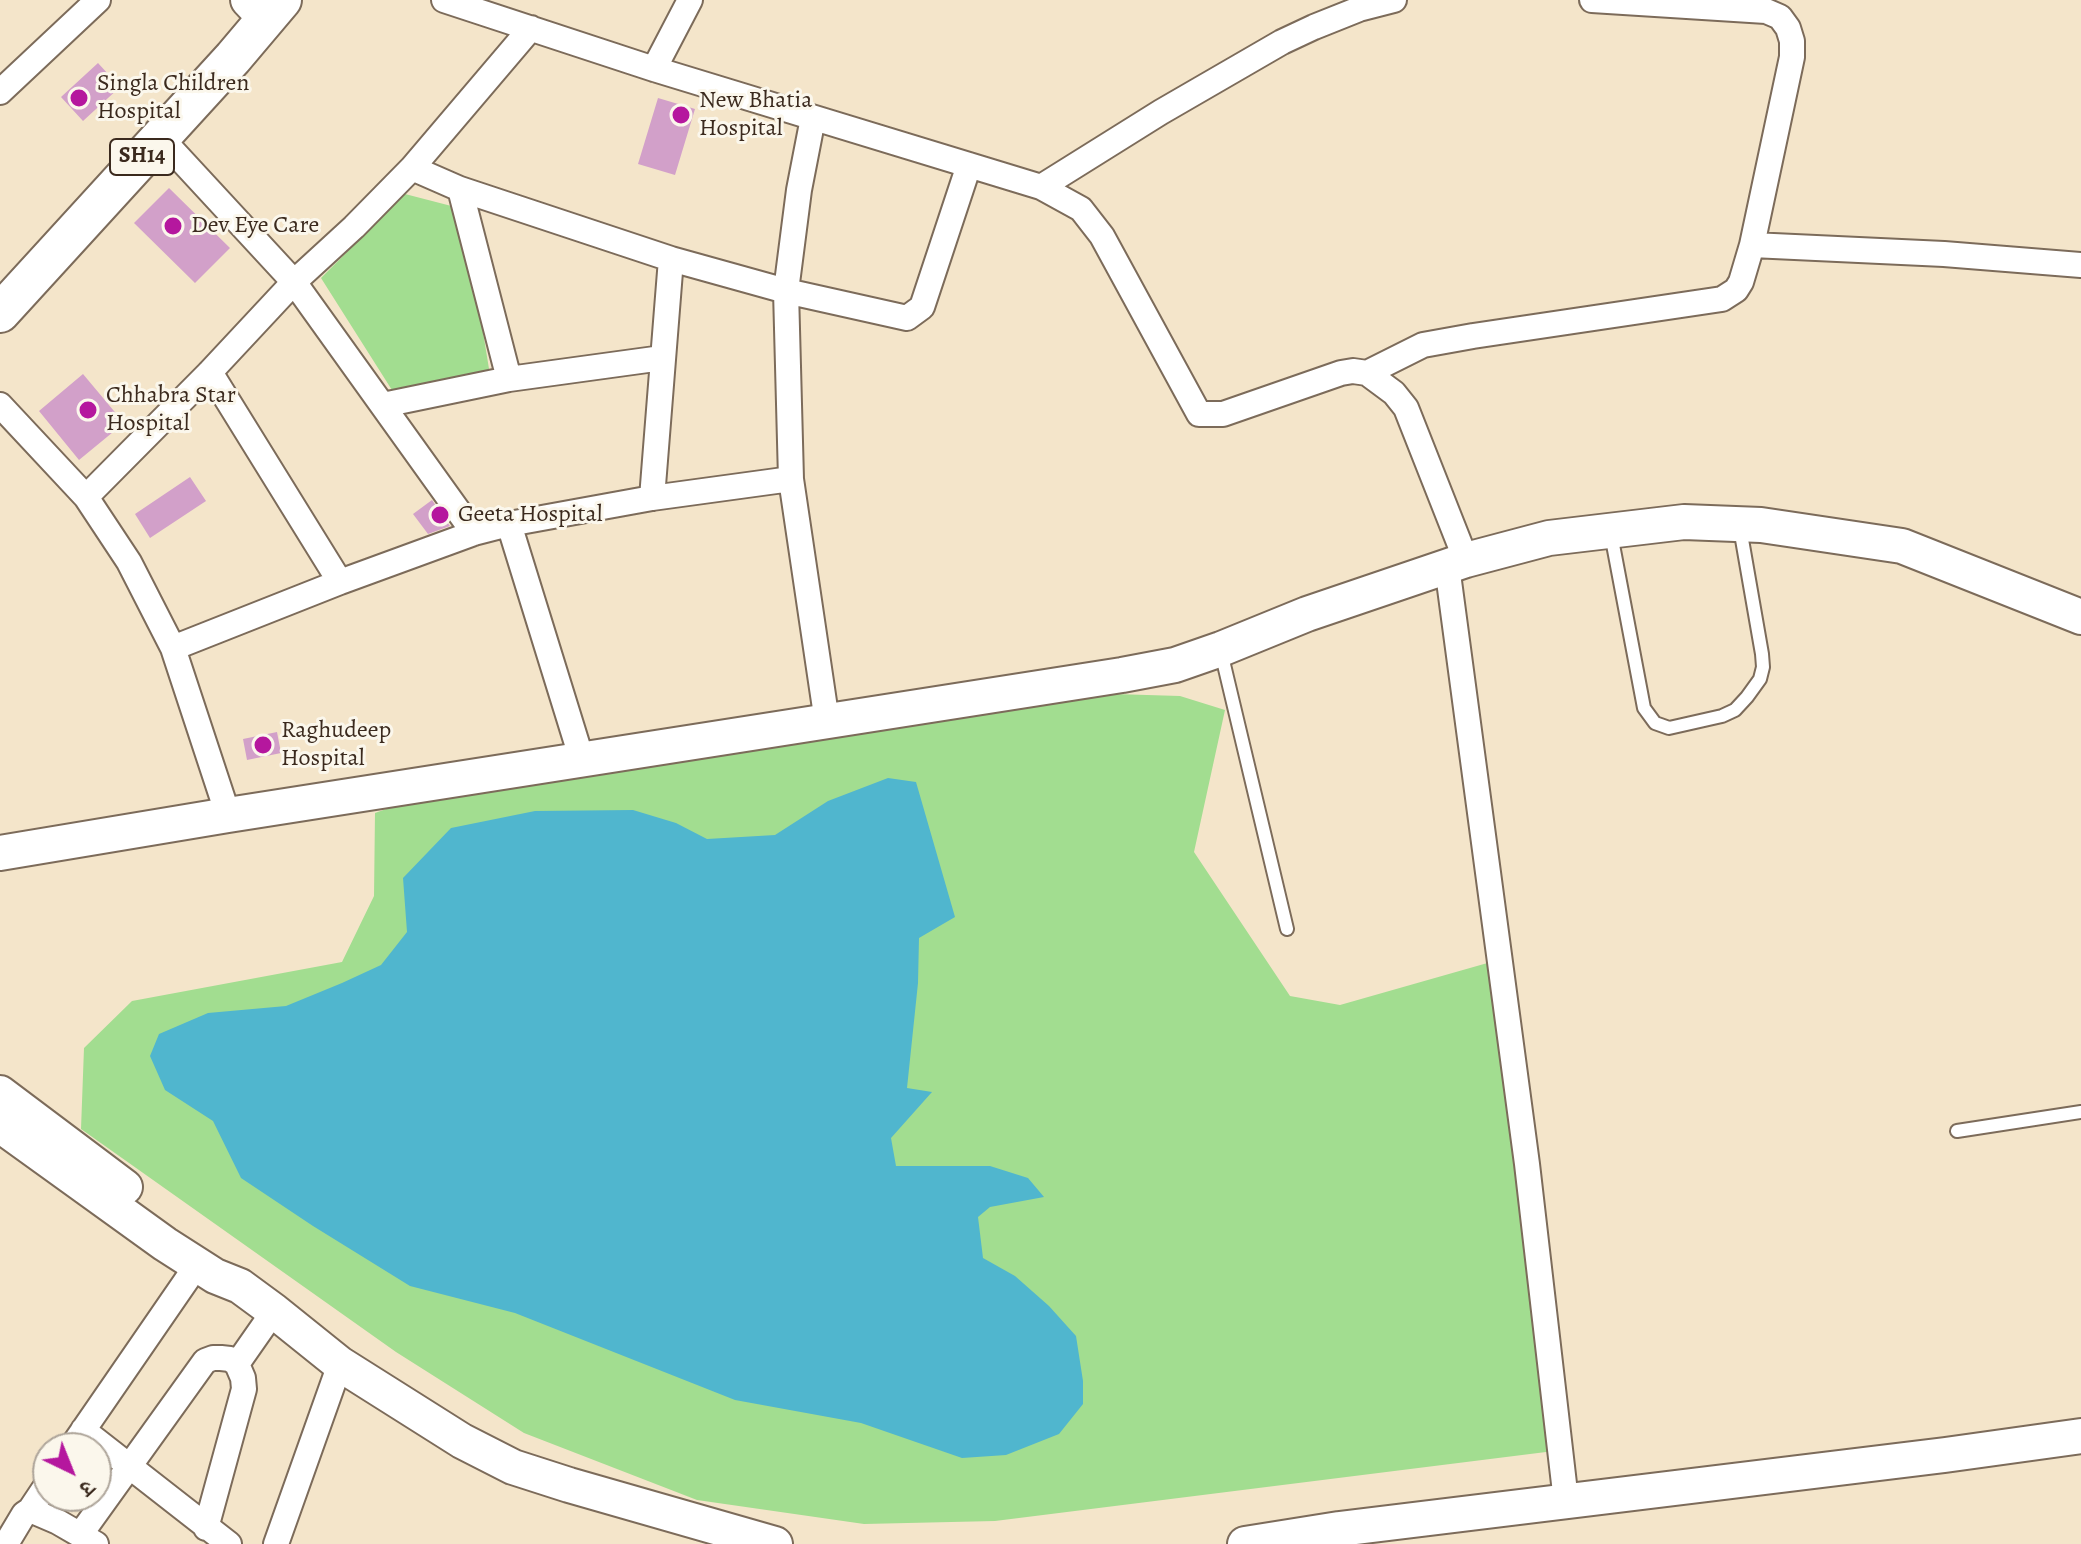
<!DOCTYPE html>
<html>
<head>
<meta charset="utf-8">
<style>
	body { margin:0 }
	#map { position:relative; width:2081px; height:1544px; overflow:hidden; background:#f4e5ca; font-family:Alegreya,"Noto Serif Devanagari",serif }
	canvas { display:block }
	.north { position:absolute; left:32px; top:1432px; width:80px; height:80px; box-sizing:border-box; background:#fbf7ec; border:2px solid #aea59a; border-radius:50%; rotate:137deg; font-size:22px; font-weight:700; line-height:32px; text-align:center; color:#3b2a1e }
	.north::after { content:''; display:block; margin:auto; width:28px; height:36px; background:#b5179e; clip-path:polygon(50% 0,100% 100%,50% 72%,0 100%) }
</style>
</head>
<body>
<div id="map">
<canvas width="2081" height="1544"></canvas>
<div class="north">उ</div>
</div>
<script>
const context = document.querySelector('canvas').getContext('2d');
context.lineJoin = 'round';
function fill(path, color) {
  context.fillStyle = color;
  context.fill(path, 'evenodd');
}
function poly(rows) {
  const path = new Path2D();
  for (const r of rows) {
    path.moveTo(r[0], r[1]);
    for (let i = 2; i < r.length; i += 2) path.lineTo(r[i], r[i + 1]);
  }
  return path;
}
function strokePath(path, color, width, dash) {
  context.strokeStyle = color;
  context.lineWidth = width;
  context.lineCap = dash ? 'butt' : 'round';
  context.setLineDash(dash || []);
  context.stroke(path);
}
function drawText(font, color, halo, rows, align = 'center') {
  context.font = font + ' Alegreya,serif';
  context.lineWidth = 6;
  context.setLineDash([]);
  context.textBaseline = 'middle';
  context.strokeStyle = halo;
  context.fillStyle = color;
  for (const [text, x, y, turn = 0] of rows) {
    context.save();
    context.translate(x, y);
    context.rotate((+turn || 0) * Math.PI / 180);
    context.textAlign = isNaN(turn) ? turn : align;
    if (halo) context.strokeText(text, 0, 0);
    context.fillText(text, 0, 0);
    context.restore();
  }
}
fill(poly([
	[405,194,463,209,490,375,397,398,321,278],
	[1081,693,1180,696,1225,710,1194,852,1290,996,1340,1005,1491,962,1554,1451,995,1521,864,1524,697,1500,524,1433,396,1352,81,1129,84,1048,132,1001,342,962,374,896,375,813,428,794]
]), '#a2dd90');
fill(poly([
	[888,778,916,782,955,917,919,938,918,983,907,1088,932,1092,891,1138,896,1166,990,1166,1028,1178,1044,1197,990,1207,978,1217,983,1258,1015,1276,1049,1306,1076,1336,1083,1381,1083,1404,1059,1434,1006,1455,962,1458,861,1423,735,1400,515,1313,410,1286,313,1226,241,1178,213,1121,165,1090,150,1056,159,1034,208,1013,286,1006,342,983,381,965,407,932,403,878,451,828,535,811,633,810,676,823,707,839,775,835,828,801]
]), '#50b6ce');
fill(poly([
	[98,63,120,87,83,121,61,97],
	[658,98,695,109,675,175,638,164],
	[169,188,230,248,195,283,134,223],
	[83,374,124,423,79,460,39,411],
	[190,477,206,501,150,538,135,514],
	[432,500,450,526,428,534,413,514],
	[277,732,281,753,247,760,243,739]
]), '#d2a0c9');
const lane = poly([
	[1611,534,1644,708,1655,723,1669,728,1722,716,1735,710,1747,697,1760,679,1763,667,1762,654,1740,528],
	[1221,652,1287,929],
	[1957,1131,2081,1112]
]);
const street = poly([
	[444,0,654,69,1041,187,1081,209,1102,236,1199,414,1223,414,1341,373,1353,371,1367,373,1394,393,1406,408,1466,560],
	[654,69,690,0],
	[0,92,98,0],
	[813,118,799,190,786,291,791,479,827,722],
	[160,137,294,282,474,533],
	[412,168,460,189,671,259,786,291,907,318,922,307,969,165],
	[1041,187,1161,112,1282,42,1314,27,1359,9,1394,0],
	[460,189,509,379],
	[1752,245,1944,254,2081,265],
	[210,372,340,582],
	[1367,373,1423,345,1473,336,1722,299,1736,290,1741,282,1752,245,1792,57,1792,41,1788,28,1780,17,1766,11,1592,0],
	[0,405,86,497,129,562,173,648,228,815],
	[383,405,509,379,662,358],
	[86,497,210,372,294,282,354,227,412,168,531,28],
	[652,498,671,259],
	[509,524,582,760],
	[1447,566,1527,1164,1566,1501],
	[173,648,340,582,474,533,509,524,652,498,791,479],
	[237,1364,274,1311],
	[83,1430,229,1544],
	[71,1448,197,1265],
	[30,1510,48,1483],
	[80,1535,205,1361,213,1358,221,1358,230,1359,237,1364,243,1378,244,1389,206,1528],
	[6,1544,24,1514,30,1510,58,1522,96,1544],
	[276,1544,340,1364]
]);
const secondary = poly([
	[248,0,266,19],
	[0,853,228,815,1122,675,1175,665,1221,649,1307,614,1466,560,1549,538,1684,522,1761,525,1902,546,2081,617],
	[0,1093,125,1187],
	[0,1125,165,1244,215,1276,240,1286,274,1311,340,1364,462,1441,513,1467,569,1485,775,1544],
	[1245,1544,1339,1529,1945,1455,2081,1436]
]);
const primary = poly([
	[0,313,233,58,282,0]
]);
strokePath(lane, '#7c6b5a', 16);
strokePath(street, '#7c6b5a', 28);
strokePath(secondary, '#7c6b5a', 38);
strokePath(primary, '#7c6b5a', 42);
strokePath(lane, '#fff', 12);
strokePath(street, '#fff', 24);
strokePath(secondary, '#fff', 34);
strokePath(primary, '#fff', 38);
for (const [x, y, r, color] of [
	[79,98,10,"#b5179e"],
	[681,115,10,"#b5179e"],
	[173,226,10,"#b5179e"],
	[88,410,10,"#b5179e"],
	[440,515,10,"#b5179e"],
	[263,745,10,"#b5179e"]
]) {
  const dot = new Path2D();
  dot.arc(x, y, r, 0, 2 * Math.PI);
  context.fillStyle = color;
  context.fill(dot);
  strokePath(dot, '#fbf7ec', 3);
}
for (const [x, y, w] of [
	[142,157,64]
]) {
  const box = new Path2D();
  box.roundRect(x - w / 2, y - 18, w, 36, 6);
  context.fillStyle = '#fbf7ec';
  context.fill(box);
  strokePath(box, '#3b2a1e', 2);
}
drawText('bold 22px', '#3b2a1e', null, [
	["SH14",142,157]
]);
drawText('24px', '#3b2a1e', '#fbf7ec', [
	["Singla Children",97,84],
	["Hospital",97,112],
	["New Bhatia",699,101],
	["Hospital",699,129],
	["Dev Eye Care",191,226],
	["Chhabra Star",106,396],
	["Hospital",106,424],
	["Geeta Hospital",458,515],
	["Raghudeep",281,731],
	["Hospital",281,759]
], 'left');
</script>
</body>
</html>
